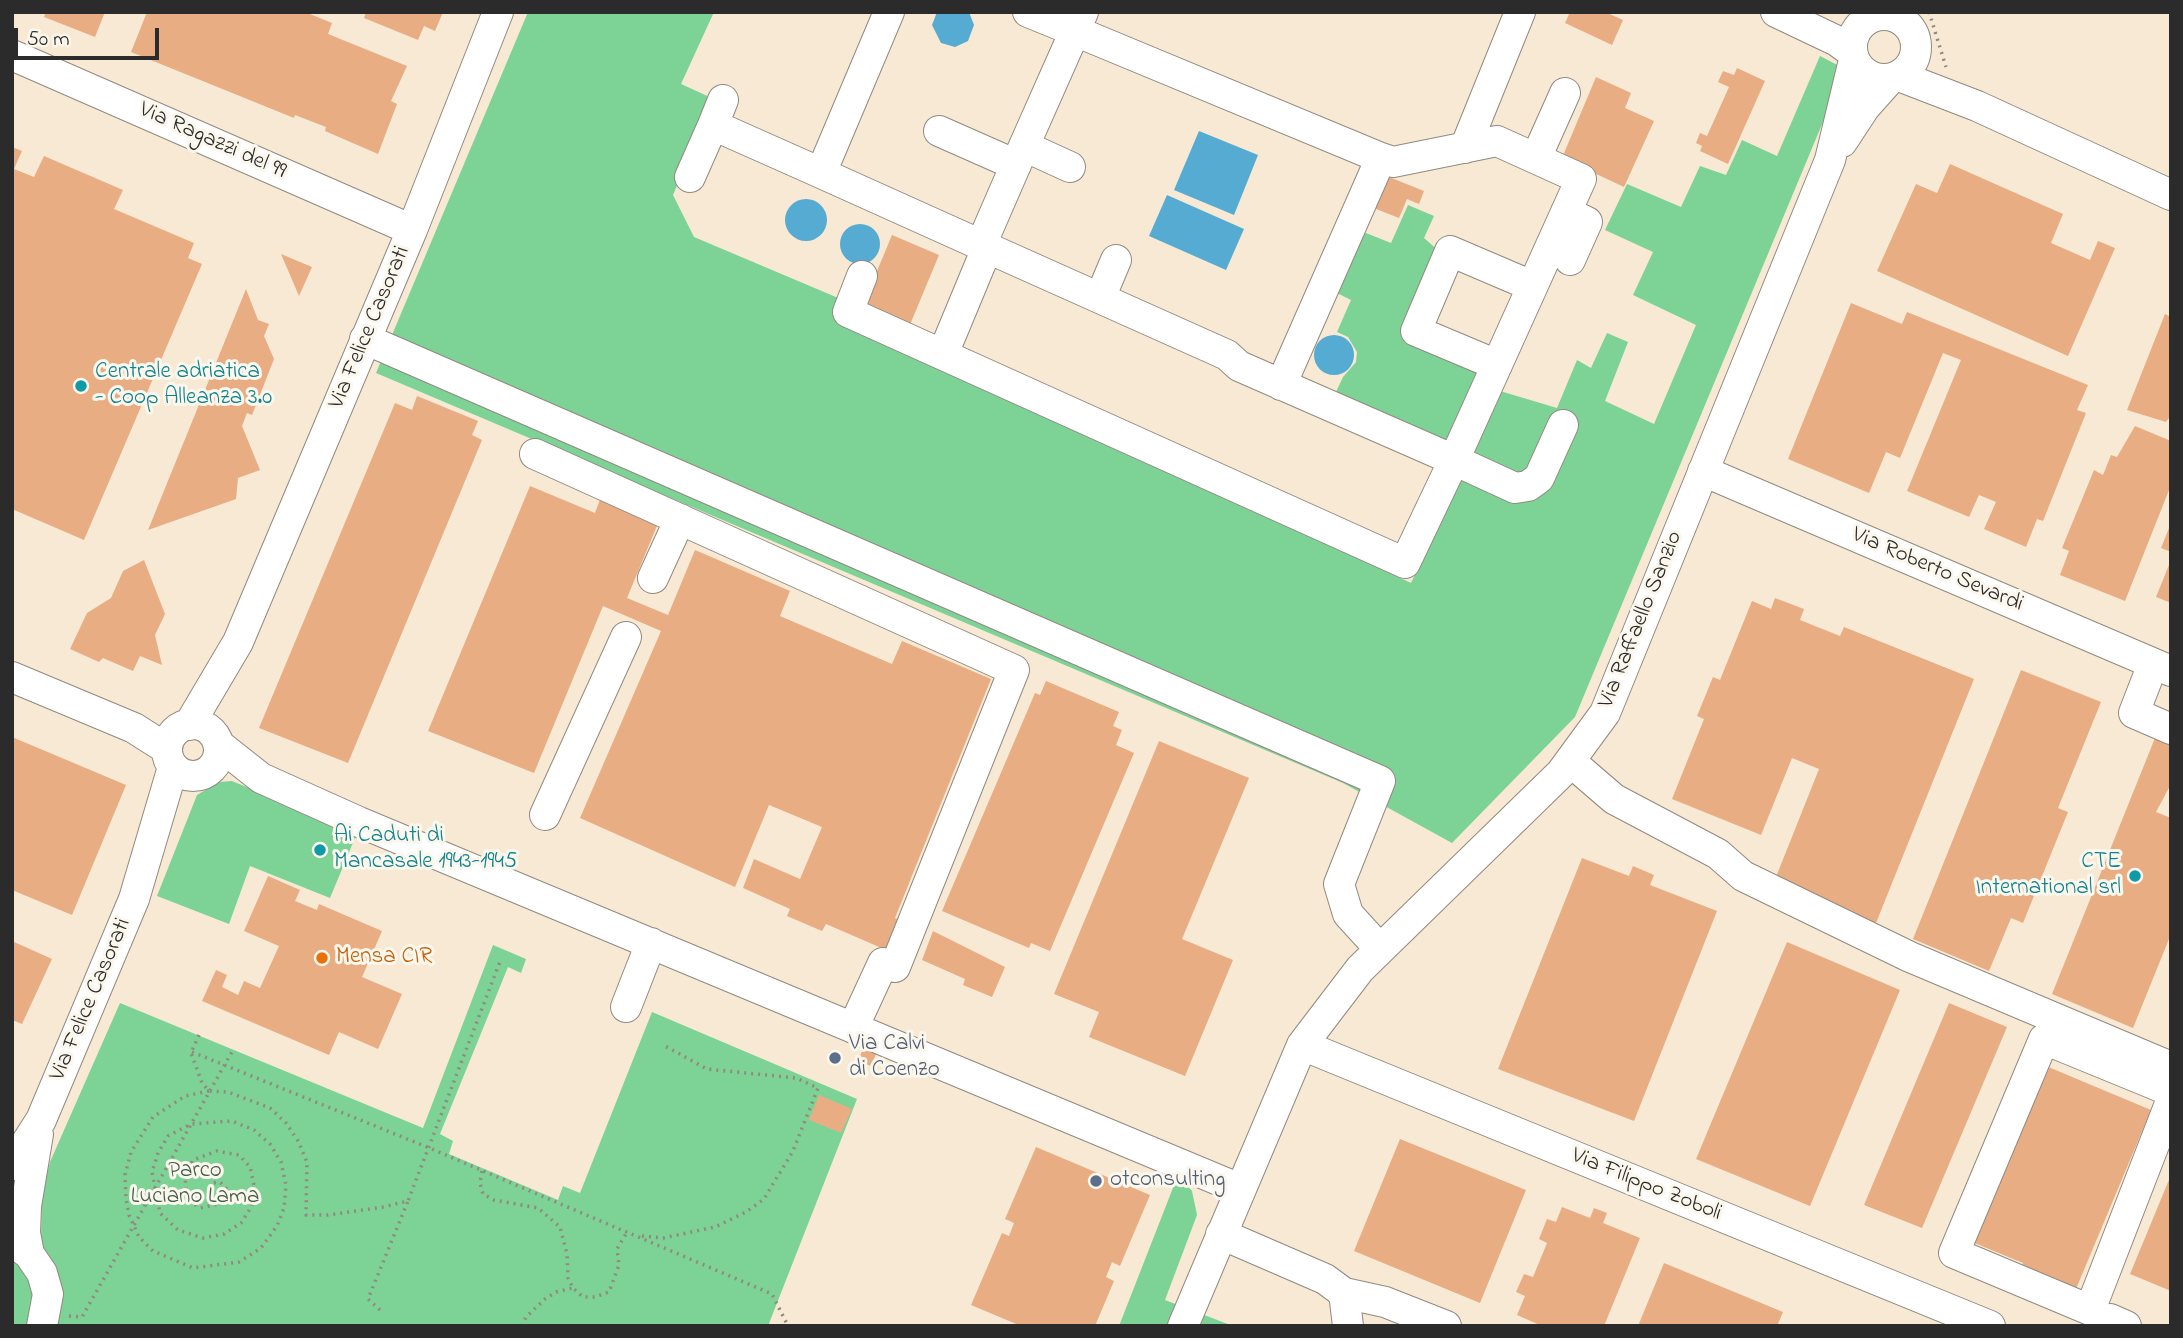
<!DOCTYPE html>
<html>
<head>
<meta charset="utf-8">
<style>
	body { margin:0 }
	#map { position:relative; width:2183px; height:1338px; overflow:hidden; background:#f7e9d3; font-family:"Indie Flower",sans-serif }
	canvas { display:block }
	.frame { position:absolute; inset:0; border:14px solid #2b2b2b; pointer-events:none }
	.scale { position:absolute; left:14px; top:28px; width:145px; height:32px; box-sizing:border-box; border:4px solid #2b2b2b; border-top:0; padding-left:9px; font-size:21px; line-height:24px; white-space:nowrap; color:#2b2b2b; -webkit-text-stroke:5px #fbf7ec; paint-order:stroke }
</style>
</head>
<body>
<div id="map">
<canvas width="2183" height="1338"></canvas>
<div class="frame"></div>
<div class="scale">50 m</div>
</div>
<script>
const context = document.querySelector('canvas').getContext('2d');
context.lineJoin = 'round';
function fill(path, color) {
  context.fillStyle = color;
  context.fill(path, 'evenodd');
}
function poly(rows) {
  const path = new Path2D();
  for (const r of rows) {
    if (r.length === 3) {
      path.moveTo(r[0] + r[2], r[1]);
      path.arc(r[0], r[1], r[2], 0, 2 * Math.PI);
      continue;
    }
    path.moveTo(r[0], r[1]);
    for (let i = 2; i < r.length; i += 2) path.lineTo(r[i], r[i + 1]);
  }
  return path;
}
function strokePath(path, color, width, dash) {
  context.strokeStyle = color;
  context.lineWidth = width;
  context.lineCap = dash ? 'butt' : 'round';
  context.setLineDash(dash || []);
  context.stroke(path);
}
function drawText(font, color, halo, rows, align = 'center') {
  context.font = font + ' "Indie Flower",sans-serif';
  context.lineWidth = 6;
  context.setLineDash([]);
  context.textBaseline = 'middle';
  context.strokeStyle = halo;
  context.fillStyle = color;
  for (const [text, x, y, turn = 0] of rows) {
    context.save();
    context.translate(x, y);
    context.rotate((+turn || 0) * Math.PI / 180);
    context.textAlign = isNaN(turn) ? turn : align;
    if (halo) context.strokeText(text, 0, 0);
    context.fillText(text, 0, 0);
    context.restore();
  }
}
fill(poly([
	[528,12,714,12,681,84,714,99,673,195,694,237,843,300,837,315,1411,583,1500,391,1557,408,1577,360,1591,368,1607,333,1628,342,1605,401,1654,424,1696,325,1633,295,1653,252,1605,230,1627,184,1681,207,1700,166,1726,175,1742,140,1777,156,1820,56,1845,69,1575,717,1452,843,1343,783,376,373],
	[1408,205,1434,216,1424,238,1440,252,1404,336,1483,367,1454,436,1445,440,1335,394,1343,377,1356,362,1357,352,1348,337,1337,332,1351,300,1337,293,1360,234,1366,233,1391,243],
	[232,781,357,833,330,898,250,866,229,924,157,896,197,795,219,782],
	[493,945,526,959,521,973,508,967,440,1134,453,1141,449,1154,558,1200,563,1186,580,1193,652,1012,857,1099,768,1326,56,1326,60,1314,57,1280,41,1241,42,1193,50,1162,120,1003,423,1128],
	[1178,1175,1192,1191,1197,1215,1165,1300,1233,1326,1119,1326],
	[12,1258,24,1269,32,1284,34,1302,27,1326,12,1326]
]), '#7dd296');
fill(poly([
	[937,12,969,12,974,25,968,41,955,47,941,43,932,25],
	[1199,131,1258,155,1234,215,1174,190],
	[1167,195,1244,229,1226,270,1149,236],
	[806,220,21],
	[860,244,20],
	[1334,355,20]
]), '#56abd2');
fill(poly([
	[46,12,105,12,95,37,44,17],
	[147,12,305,12,332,23,328,34,407,66,391,101,397,104,378,154,325,131,326,127,295,115,294,118,131,52],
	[366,12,443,12,435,31,424,26,418,40,364,18],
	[1570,12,1605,12,1623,20,1612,45,1565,23],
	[1737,68,1765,81,1728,164,1700,151,1702,146,1696,143,1700,133,1707,136,1729,87,1718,82,1723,71,1734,75],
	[1596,77,1631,93,1625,108,1654,121,1624,187,1562,158],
	[12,147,22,151,14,169,34,177,44,156,123,190,114,209,194,243,188,258,202,264,84,540,12,509],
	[1950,164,2063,214,2051,243,2090,260,2098,241,2115,248,2068,356,1877,271,1916,184,1937,193],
	[1384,175,1424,191,1419,204,1407,199,1399,218,1371,207],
	[892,235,939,255,909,327,862,307],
	[281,254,312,267,299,296],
	[246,289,258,320,269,324,264,336,274,359,252,415,247,413,242,426,260,470,238,478,236,499,148,530],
	[1851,303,1902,324,1907,312,2088,385,2077,410,2086,413,2043,521,2037,519,2026,547,1984,529,1996,502,1979,495,1969,517,1907,491,1961,360,1943,353,1900,458,1886,452,1869,493,1788,459],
	[2165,314,2171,317,2171,415,2166,422,2127,410],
	[417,396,478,421,472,435,482,440,348,763,259,728,395,403,412,410],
	[2135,426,2171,441,2171,485,2125,601,2060,575,2069,551,2062,548,2094,470,2103,475,2111,455,2117,457],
	[530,486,595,513,601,497,659,521,627,598,668,615,695,550,790,591,780,616,892,664,902,641,991,679,895,918,906,923,893,953,826,924,822,931,787,916,790,909,743,888,754,859,800,879,822,827,769,805,735,887,580,818,661,631,603,606,534,773,428,731],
	[2171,523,2171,552,2161,548],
	[144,560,165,614,155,635,162,665,140,656,133,671,103,658,99,662,70,649,87,613,111,598,123,571],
	[2171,560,2171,603,2156,597],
	[1775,598,1804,609,1800,620,1840,636,1844,627,1974,679,1876,923,1774,882,1819,769,1792,758,1761,835,1672,799,1704,719,1697,716,1713,677,1720,680,1752,601,1771,609],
	[2021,670,2101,702,2058,808,2068,812,2023,923,2011,918,1989,971,1913,939],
	[1046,681,1119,712,1113,726,1122,730,1116,745,1134,753,1050,951,1031,943,1029,948,942,911,1035,693,1040,695],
	[12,737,126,785,72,915,12,890],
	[2155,738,2171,744,2171,784,2156,812,2171,818,2171,934,2133,1028,2052,994],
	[1159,741,1249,778,1182,939,1233,960,1185,1076,1089,1037,1099,1012,1054,994],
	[1582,858,1629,876,1633,866,1654,875,1650,885,1717,911,1634,1121,1498,1069],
	[268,876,300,890,295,901,317,910,319,904,382,931,362,977,402,994,378,1049,339,1032,329,1055,202,1001,216,970,227,975,222,987,238,995,244,981,260,988,279,946,244,931],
	[933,931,1005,967,992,997,963,985,965,979,922,960],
	[12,941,52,959,22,1024,12,1020],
	[1787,942,1900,990,1810,1206,1696,1159],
	[1949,1003,2007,1027,1922,1228,1864,1205],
	[863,1049,876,1054,871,1066,858,1061],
	[2046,1066,2151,1110,2073,1296,2019,1273,2023,1263,1972,1242],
	[819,1095,852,1109,841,1133,809,1120],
	[1400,1139,1526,1190,1480,1303,1354,1251],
	[1036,1147,1150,1195,1120,1266,1112,1262,1106,1277,1114,1281,1095,1326,1021,1326,971,1305,1002,1233,1009,1236,1014,1223,1005,1219],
	[2171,1175,2171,1291,2130,1274],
	[1562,1207,1590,1218,1594,1208,1607,1213,1603,1223,1640,1238,1604,1326,1542,1326,1517,1315,1525,1296,1516,1292,1524,1274,1533,1277,1547,1243,1539,1239,1547,1219,1556,1222],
	[1664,1263,1783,1312,1777,1326,1638,1326]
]), '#e9ad84');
const minor = poly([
	[889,12,821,173,981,245],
	[1028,12,1075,31,1381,158,1393,162,1497,141,1581,179,1454,460,1239,366,1227,355,981,245,1024,146,1075,31,1083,12],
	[1776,12,1837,41,1852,52],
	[1884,47,32],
	[12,55,412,230],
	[1899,76,1977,106,2171,195],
	[713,125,723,100],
	[939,131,1016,165],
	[1842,142,1865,107,1890,79],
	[1024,146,1070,167],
	[1465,148,1520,12],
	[1536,158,1565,93],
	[690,177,713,125,821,173],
	[1566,212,1587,222,1570,260],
	[862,276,848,312,1405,563,1454,460,1515,488,1528,486,1539,478,1563,425],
	[1100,298,1116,260],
	[365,339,1380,781,1339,884,1348,914,1380,949],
	[943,354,987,248],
	[1497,365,1416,331,1450,251,1532,286],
	[1281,385,1381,158],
	[535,454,1014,670,895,967,883,963,853,1028],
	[1703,471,2171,671],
	[653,578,680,519],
	[2153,664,2134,713,2171,729],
	[12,677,134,728,167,749],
	[193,750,26],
	[189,725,238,642,412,230,498,12],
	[218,744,261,778,359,822,1240,1189],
	[1571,762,1614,799,1718,854,1743,876,1910,957,2171,1067],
	[545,815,626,637],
	[626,1007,651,943],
	[1302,1045,1990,1326],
	[2171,1091,2044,1039,1954,1253,2090,1310,2171,1101],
	[12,1165,41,1120,134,899,173,767],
	[1221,1234,1325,1279,1344,1293,1385,1302,1446,1326],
	[13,1242,29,1254,42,1273,48,1294,42,1326],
	[29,1254,25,1233,26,1206,38,1134],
	[1344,1293,1348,1326],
	[1183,1326,1302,1045,1360,969,1561,773,1605,713,1830,160,1854,60],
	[2107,1326,2110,1319,2126,1326]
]);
strokePath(minor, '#918a7f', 32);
strokePath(poly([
	[1929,12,1946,67],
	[199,1035,191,1053,202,1083,209,1091,228,1092,270,1108,286,1123,298,1141,307,1162,306,1215,328,1215,383,1207,408,1201,501,959],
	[192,1052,427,1147,772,1294,788,1326],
	[209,1091,185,1096,153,1117,131,1152,125,1175,126,1198,129,1215,139,1237,153,1251,193,1268,239,1262,261,1248,277,1226,284,1208,286,1185,281,1162,270,1144,254,1130,232,1121,191,1124,168,1136,158,1153,152,1172,160,1213,178,1230,203,1238,224,1234,241,1223,252,1206,254,1185,250,1167,239,1155,217,1151,193,1160,185,1177,187,1199,200,1208,218,1204,225,1196,226,1188,220,1182,211,1183],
	[482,1171,480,1183,483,1194,494,1200,538,1208,560,1227,567,1254,568,1278,573,1288,583,1297,595,1297,609,1292,619,1265,617,1249,627,1232],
	[642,1236,663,1238,715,1227,746,1212,764,1199,793,1151,818,1088,796,1078,707,1069,665,1046],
	[380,1310,368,1299,408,1201],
	[69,1316,82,1317,233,1050],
	[522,1326,526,1317,545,1299,556,1292,573,1288]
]), '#918a7f', 3.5, [2, 5]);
strokePath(minor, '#fff', 30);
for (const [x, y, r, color] of [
	[81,386,7,"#0f9aa8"],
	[320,850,7,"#0f9aa8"],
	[2135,876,7,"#0f9aa8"],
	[322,958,7,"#e8710a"],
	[835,1058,7,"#5c6f8a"],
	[1096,1181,7,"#5c6f8a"]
]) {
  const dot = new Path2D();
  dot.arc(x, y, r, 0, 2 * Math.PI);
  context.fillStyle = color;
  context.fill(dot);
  strokePath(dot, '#fbf7ec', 2.5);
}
drawText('23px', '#2b2b2b', '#fbf7ec', [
	["Via Ragazzi del 99",212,142,24],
	["Via Felice Casorati",371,328,-67],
	["Via Roberto Sevardi",1937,571,23],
	["Via Raffaello Sanzio",1642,620,-68],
	["Via Felice Casorati",92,1000,-67],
	["Via Filippo Zoboli",1646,1186,22]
]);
drawText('23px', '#0d838f', '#fbf7ec', [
	["Centrale adriatica",95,373],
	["- Coop Alleanza 3.0",95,399],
	["Ai Caduti di",334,837],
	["Mancasale 1943-1945",334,863],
	["CTE",2121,863,"right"],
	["International srl",2121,889,"right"]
], 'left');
drawText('23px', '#c56008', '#fbf7ec', [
	["Mensa CIR",336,958]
], 'left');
drawText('23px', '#4e5e75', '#fbf7ec', [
	["Via Calvi",849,1045],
	["di Coenzo",849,1071],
	["otconsulting",1110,1181]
], 'left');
drawText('23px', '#445d4b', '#fbf7ec', [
	["Parco",195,1172],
	["Luciano Lama",195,1198]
]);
</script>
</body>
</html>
